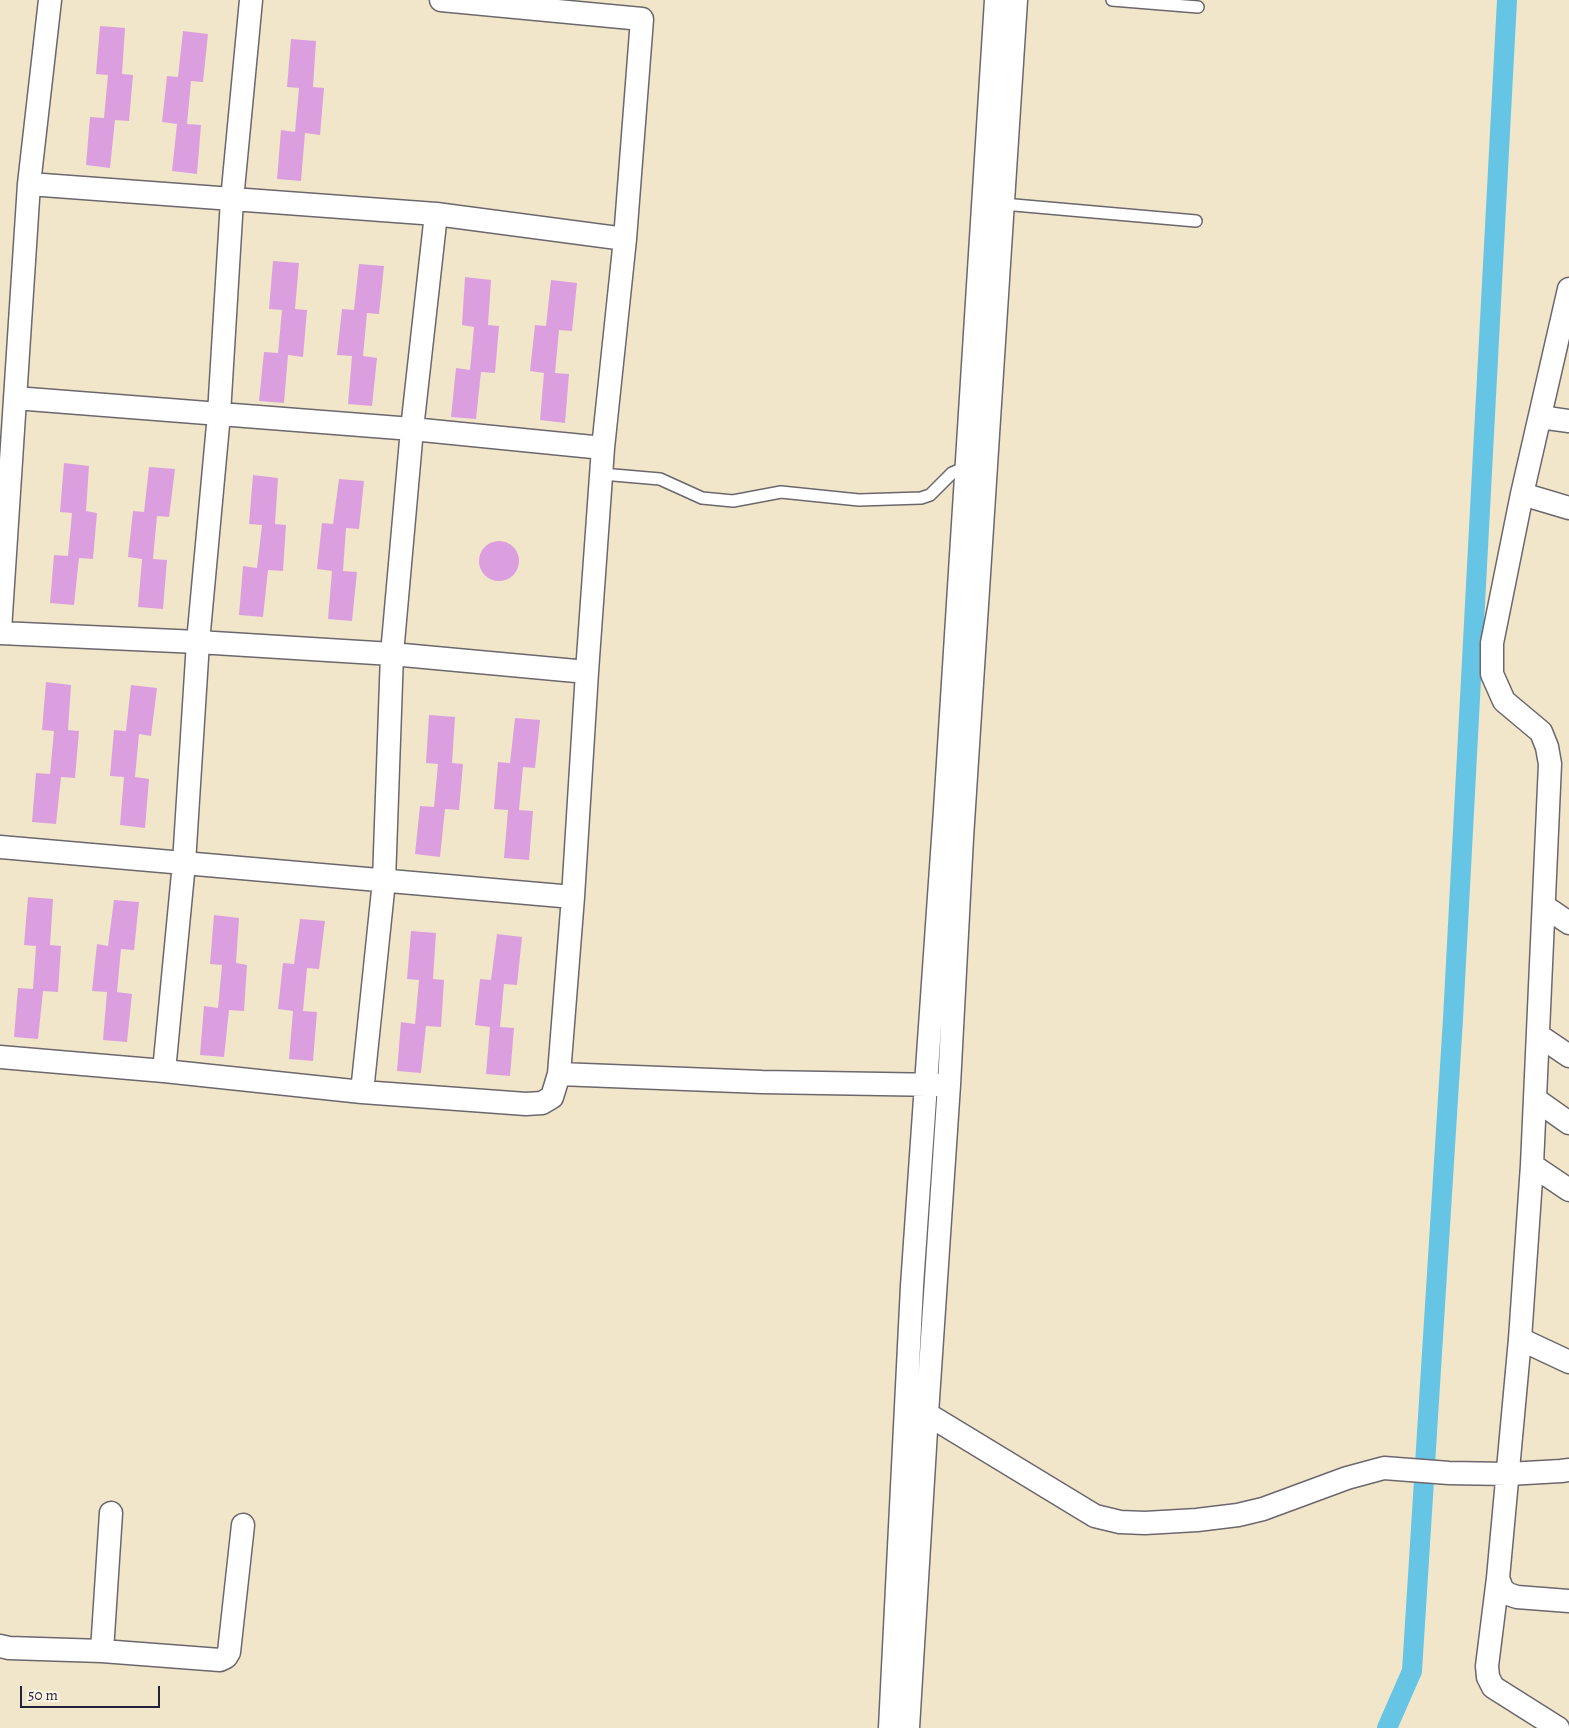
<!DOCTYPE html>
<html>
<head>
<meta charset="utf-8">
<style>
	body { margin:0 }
	#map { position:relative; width:1569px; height:1728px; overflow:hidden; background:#f2e6ca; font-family:Alegreya,serif }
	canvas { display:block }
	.scale { position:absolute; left:20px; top:1686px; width:140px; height:22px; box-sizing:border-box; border:2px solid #22223b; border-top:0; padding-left:6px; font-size:15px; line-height:18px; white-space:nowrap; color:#22223b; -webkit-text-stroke:4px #fcf5e5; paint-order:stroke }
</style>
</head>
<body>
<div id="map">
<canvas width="1569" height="1728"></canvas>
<div class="scale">50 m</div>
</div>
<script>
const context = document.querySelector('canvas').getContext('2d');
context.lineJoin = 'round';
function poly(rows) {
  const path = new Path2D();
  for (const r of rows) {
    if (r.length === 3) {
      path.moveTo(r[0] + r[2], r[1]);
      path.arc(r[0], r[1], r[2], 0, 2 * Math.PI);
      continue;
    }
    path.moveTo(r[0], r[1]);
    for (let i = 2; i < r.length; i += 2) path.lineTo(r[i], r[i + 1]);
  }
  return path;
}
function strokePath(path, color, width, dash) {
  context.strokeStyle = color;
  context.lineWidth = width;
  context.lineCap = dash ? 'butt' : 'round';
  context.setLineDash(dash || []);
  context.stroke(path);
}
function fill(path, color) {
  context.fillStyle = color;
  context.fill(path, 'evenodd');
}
strokePath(poly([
	[1387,1728,1412,1671,1453,1019,1507,0]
]), '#66c4e4', 20);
fill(poly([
	[100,26,125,28,122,74,133,75,129,121,115,120,110,168,86,165,90,117,104,118,108,75,96,74],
	[183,31,208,34,203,82,191,81,187,124,201,125,197,174,172,171,177,124,162,122,167,76,178,77],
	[291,39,316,41,313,87,324,88,320,135,305,133,301,181,277,179,281,130,295,132,299,88,287,87],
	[273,261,299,263,295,309,307,310,303,357,288,355,284,403,259,401,264,352,278,353,282,310,269,309],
	[359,264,384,266,379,314,367,313,363,356,377,358,372,406,348,404,352,356,337,355,342,309,354,310],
	[465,277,491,280,488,325,499,326,495,373,481,372,476,419,451,417,456,368,470,370,474,327,462,325],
	[551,280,577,283,572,331,559,330,555,373,569,374,565,423,540,420,544,373,530,371,535,325,546,326],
	[64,463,89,466,86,511,97,513,93,559,79,558,74,605,50,603,54,555,68,556,72,513,60,512],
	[149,467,175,469,169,517,157,516,153,559,167,560,163,609,138,607,142,559,128,557,133,511,144,512],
	[253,475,278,478,275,524,286,525,283,571,268,570,263,617,239,615,243,566,257,568,262,525,249,524],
	[339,479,364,481,359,529,346,528,343,571,357,572,352,621,328,619,332,571,317,569,322,523,333,524],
	[499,561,20],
	[46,682,71,685,68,730,79,731,75,778,61,777,56,824,32,822,36,773,50,774,54,731,42,730],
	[131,685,157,688,151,736,139,734,135,777,149,779,145,828,120,825,124,777,110,776,114,730,126,731],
	[429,715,455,717,452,763,463,764,459,810,445,809,440,857,415,854,420,806,434,807,438,764,426,763],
	[515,718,540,720,535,768,523,767,519,810,533,811,529,860,504,858,508,810,494,809,498,762,510,763],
	[28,897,53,899,50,945,61,946,58,992,43,991,38,1039,14,1037,18,988,33,989,36,946,24,945],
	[114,900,139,902,134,950,121,949,117,992,132,994,127,1042,103,1040,107,992,92,991,97,944,108,946],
	[214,915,239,918,236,963,247,965,244,1011,229,1010,224,1057,200,1055,204,1006,218,1008,222,965,210,964],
	[300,919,325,921,319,969,307,968,303,1011,317,1012,313,1061,289,1059,293,1011,278,1009,283,963,294,964],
	[411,931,436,933,433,979,444,980,441,1027,426,1026,421,1073,397,1071,401,1022,415,1024,419,980,407,979],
	[497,934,522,937,517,985,504,984,500,1027,514,1028,510,1076,486,1074,490,1027,475,1025,480,979,491,980]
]), '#db9fdf');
const service = poly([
	[1112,0,1198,7],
	[1003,204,1196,221],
	[602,474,660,479,702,498,733,501,781,492,859,500,921,498,930,495,952,473,966,467]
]);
const minor = poly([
	[29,184,436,214,625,239],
	[1569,289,1522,494,1492,643,1492,674,1504,701,1541,732,1547,747,1550,764,1532,1165,1520,1339,1498,1578,1502,1589,1508,1594,1517,1597,1569,1601],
	[15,398,412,429,603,448],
	[1540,417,1569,421],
	[1522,494,1569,508],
	[0,630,29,184,50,0],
	[0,633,198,642,392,654,587,672],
	[0,847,573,897],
	[1544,906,1569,923],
	[1538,1035,1569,1056],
	[0,1057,164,1071,362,1092,526,1104,542,1103,552,1097,559,1074,573,897,587,672,603,448,625,239,642,19,441,0],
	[164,1071,184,863,198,642,219,414,232,200,251,0],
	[559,1074,762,1082,941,1085],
	[362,1092,384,881,392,654,412,429,436,214],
	[1535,1099,1569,1123],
	[1532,1165,1569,1190],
	[1520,1339,1569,1362],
	[927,1414,1095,1516,1120,1522,1145,1523,1197,1520,1238,1515,1263,1509,1347,1478,1384,1468,1449,1473,1508,1474,1561,1471,1569,1470],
	[1498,1578,1487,1666,1488,1677,1493,1687,1558,1728],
	[0,1646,9,1648,102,1651,220,1660,226,1657,229,1652,243,1525],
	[102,1651,111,1513],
	[890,1728,912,1286,945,810,996,0],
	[908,1728,927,1414,949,1085,962,838,1016,0]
]);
strokePath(service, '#6b676d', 14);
strokePath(minor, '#6b676d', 25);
strokePath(service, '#fff', 11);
strokePath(minor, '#fff', 22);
</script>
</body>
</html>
